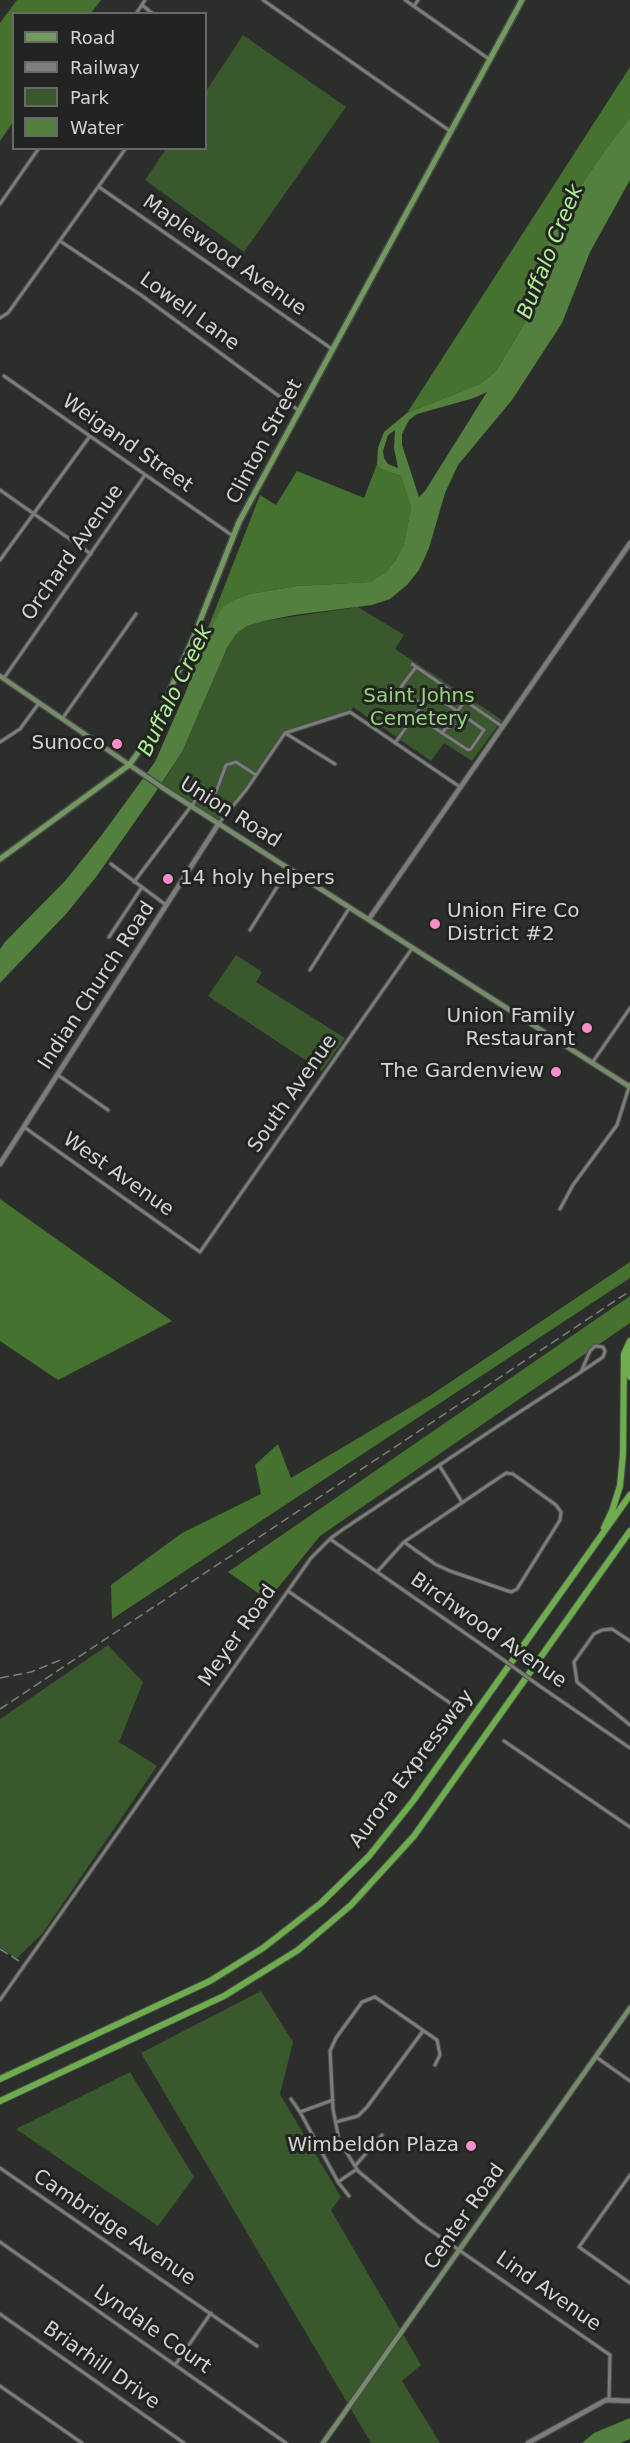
<!DOCTYPE html>
<html>
<head>
<meta charset="utf-8">
<style>
	body { margin:0 }
	#map { position:relative; width:630px; height:2443px; overflow:hidden; background:#2c2e2b; font-family:"DejaVu Sans",sans-serif }
	canvas { display:block }
	.legend { position:absolute; left:12px; top:12px; width:195px; height:138px; box-sizing:border-box; background:#222421; border:2px solid #696a68; margin:0; padding:8px 10px; list-style:none; font-size:18px; color:#d3d4d2 }
	.legend li { display:flex; align-items:center; gap:12px; height:30px }
	.legend b { width:30px; border:2px solid #696a68 }
</style>
</head>
<body>
<div id="map">
<canvas width="630" height="2443"></canvas>
<ul class="legend">
<li><b style="height:8px;background:#729a5f"></b>Road</li>
<li><b style="height:8px;background:#7d7f7c"></b>Railway</li>
<li><b style="height:16px;background:#39582b"></b>Park</li>
<li><b style="height:16px;background:#53803e"></b>Water</li>
</ul>
</div>
<script>
const context = document.querySelector('canvas').getContext('2d');
context.lineJoin = 'round';
function fill(path, color) {
  context.fillStyle = color;
  context.fill(path, 'evenodd');
}
function poly(rows) {
  const path = new Path2D();
  for (const r of rows) {
    path.moveTo(r[0], r[1]);
    for (let i = 2; i < r.length; i += 2) path.lineTo(r[i], r[i + 1]);
  }
  return path;
}
function strokePath(path, color, width, dash) {
  context.strokeStyle = color;
  context.lineWidth = width;
  context.lineCap = dash ? 'butt' : 'round';
  context.setLineDash(dash || []);
  context.stroke(path);
}
function drawText(font, color, halo, rows, align = 'center') {
  context.font = font + ' "DejaVu Sans",sans-serif';
  context.lineWidth = 6;
  context.setLineDash([]);
  context.textBaseline = 'middle';
  context.strokeStyle = halo;
  context.fillStyle = color;
  for (const [text, x, y, turn = 0] of rows) {
    context.save();
    context.translate(x, y);
    context.rotate((+turn || 0) * Math.PI / 180);
    context.textAlign = isNaN(turn) ? turn : align;
    if (halo) context.strokeText(text, 0, 0);
    context.fillText(text, 0, 0);
    context.restore();
  }
}
fill(poly([
	[243,35,346,107,244,252,145,180,166,149,206,148,206,91],
	[358,607,404,635,395,649,502,720,472,761,444,743,431,761,353,707,350,712,285,733,219,823,161,785,182,752,227,648,236,634,247,626,264,621],
	[236,955,262,972,256,982,345,1038,322,1071,208,996],
	[108,1645,143,1682,119,1742,157,1766,42,1934,16,1959,0,1947,0,1719],
	[261,1991,293,2042,280,2094,341,2197,331,2210,421,2365,402,2381,440,2443,371,2443,141,2053],
	[130,2072,194,2177,158,2226,16,2129]
]), '#39582b');
fill(poly([
	[17,0,101,0,91,13,14,14,13,122,0,141,0,23],
	[630,67,630,118,607,147,562,214,548,244,533,309,496,371,480,384,407,413],
	[377,464,381,469,401,476,411,508,404,544,395,561,386,572,370,582,297,586,249,594,231,601,221,610,201,646,260,495,276,505,297,471,364,498],
	[0,1199,172,1321,58,1380,0,1341],
	[630,1262,630,1278,112,1619,111,1585,182,1533,261,1494,255,1465,278,1444,291,1478,431,1395],
	[630,1296,630,1323,320,1536,268,1600,228,1572]
]), '#467230');
fill(poly([
	[630,118,630,180,590,252,562,323,512,400,458,465,445,493,429,548,419,570,407,585,390,599,372,605,294,615,264,621,247,626,236,634,227,648,182,752,153,796,96,877,66,914,0,983,0,949,5,942,65,881,101,836,155,762,187,689,201,646,221,609,231,601,249,594,297,586,370,582,386,572,395,561,404,544,411,508,401,476,381,469,377,464,378,448,384,432,407,413,480,384,496,371,533,309,548,244,562,214,607,147],
	[487,392,425,491,419,497,402,445,402,434,409,420,417,414,474,398],
	[395,430,394,448,398,468,388,464,384,458,383,451,388,435],
	[630,2418,630,2439,620,2443,582,2443,594,2433]
]), '#53803e');
const minor = poly([
	[263,0,450,131],
	[405,0,489,59],
	[142,5,153,14],
	[414,6,418,0],
	[136,14,145,0],
	[99,187,332,349],
	[0,204,39,148],
	[60,241,141,295,298,410],
	[0,318,8,313,126,148],
	[4,376,233,536],
	[0,490,91,554],
	[0,560,90,436],
	[412,664,503,727],
	[416,667,401,687,402,691,422,704],
	[4,678,145,475],
	[62,719,136,614],
	[446,728,454,726,453,717],
	[285,733,335,764],
	[442,733,446,728,445,721,453,717,465,701],
	[0,742,20,729,39,703],
	[395,743,415,715,429,695,431,693,484,730,471,749,468,750,415,715],
	[219,823,246,790,285,733,350,712,460,787],
	[111,864,166,905],
	[134,882,195,801,216,792,226,765,236,762,256,775],
	[250,930,289,868],
	[109,937,142,887],
	[310,970,350,907],
	[592,1063,630,1008],
	[58,1075,108,1110],
	[24,1127,200,1252,413,947],
	[560,1209,573,1185,617,1125,630,1084],
	[439,1465,462,1502],
	[330,1539,498,1656],
	[377,1572,404,1542,506,1473,513,1474,556,1505,561,1512,560,1520,517,1589,511,1592,450,1571,435,1564,404,1542],
	[288,1591,463,1712],
	[630,1641,612,1629,602,1630,594,1634,574,1662,577,1682,630,1725],
	[541,1687,630,1748],
	[504,1741,630,1827],
	[0,2000,311,1558,331,1538,342,1530,495,1428,581,1372,603,1357,605,1351,603,1347,595,1346,590,1351,581,1372],
	[596,2057,630,2081],
	[435,2065,440,2055,437,2040,375,1997,362,2002,336,2038,330,2051,333,2109,339,2140,358,2171,420,2223,610,2355,609,2400],
	[291,2099,300,2112],
	[333,2100,300,2112,338,2182,357,2169],
	[336,2122,358,2116,367,2107,423,2031],
	[355,2166,382,2135],
	[0,2168,257,2346],
	[630,2175,579,2247,630,2283],
	[338,2182,349,2196],
	[0,2242,286,2443],
	[0,2314,184,2443],
	[175,2365,211,2313],
	[0,2386,82,2443]
]);
const tertiary = poly([
	[369,919,630,543],
	[0,1164,219,823],
	[528,2443,606,2400,630,2401]
]);
const secondary = poly([
	[0,676,166,790,630,1087],
	[323,2443,630,2008]
]);
const primary = poly([
	[0,859,129,765,149,738,194,636,239,522,522,0]
]);
const motorway = poly([
	[630,1352,628,1360,630,1377],
	[604,1528,612,1511,620,1486,623,1454,624,1354,630,1341],
	[0,2079,210,1981,263,1948,321,1903,369,1856,413,1801,630,1495],
	[0,2101,224,1996,298,1950,351,1905,414,1836,630,1531]
]);
strokePath(minor, '#494b48', 5);
strokePath(tertiary, '#494b48', 7);
strokePath(secondary, '#494b48', 7);
strokePath(primary, '#494b48', 8);
strokePath(motorway, '#494b48', 8);
strokePath(minor, '#7a7d79', 3);
strokePath(tertiary, '#7a7d79', 4.5);
strokePath(secondary, '#768b6c', 4.5);
strokePath(primary, '#729a5f', 5);
strokePath(motorway, '#6dad4e', 6);
strokePath(poly([
	[0,1678,31,1672,63,1659],
	[0,1709,630,1291],
	[0,1949,19,1961]
]), '#7d7f7c', 1.5, [9, 4.5]);
const minorBridge = poly([
	[498,1656,541,1687]
]);
strokePath(minorBridge, '#494b48', 5, []);
strokePath(minorBridge, '#7a7d79', 3);
for (const [x, y, r, color] of [
	[117,744,6,"#f98fca"],
	[168,879,6,"#f98fca"],
	[435,924,6,"#f98fca"],
	[587,1028,6,"#f98fca"],
	[556,1072,6,"#f98fca"],
	[471,2146,6,"#f98fca"]
]) {
  const dot = new Path2D();
  dot.arc(x, y, r, 0, 2 * Math.PI);
  context.fillStyle = color;
  context.fill(dot);
  strokePath(dot, '#222421', 2);
}
drawText('20px', '#d3d4d2', '#222421', [
	["Maplewood Avenue",224,256,35],
	["Lowell Lane",189,312,36],
	["Clinton Street",265,442,-62],
	["Weigand Street",127,444,35],
	["Orchard Avenue",73,553,-55],
	["Union Road",230,813,32],
	["Indian Church Road",97,986,-57],
	["South Avenue",293,1094,-55],
	["West Avenue",118,1175,35],
	["Birchwood Avenue",488,1631,35],
	["Meyer Road",238,1636,-55],
	["Aurora Expressway",412,1769,-53],
	["Center Road",465,2217,-55],
	["Cambridge Avenue",114,2228,34],
	["Lind Avenue",548,2292,35],
	["Lyndale Court",152,2330,35],
	["Briarhill Drive",101,2366,35]
]);
drawText('20px', '#95d478', '#222421', [
	["Saint Johns",419,697],
	["Cemetery",419,720]
]);
drawText('20px', '#d3d4d2', '#222421', [
	["Sunoco",105,744],
	["14 holy helpers",180,879,"left"],
	["Union Fire Co",447,912,"left"],
	["District #2",447,935,"left"],
	["Union Family",575,1017],
	["Restaurant",575,1040],
	["The Gardenview",544,1072],
	["Wimbeldon Plaza",459,2146]
], 'right');
drawText('italic 21px', '#b0ef93', '#222421', [
	["Buffalo Creek",551,252,-68],
	["Buffalo Creek",176,691,-64]
]);
</script>
</body>
</html>
